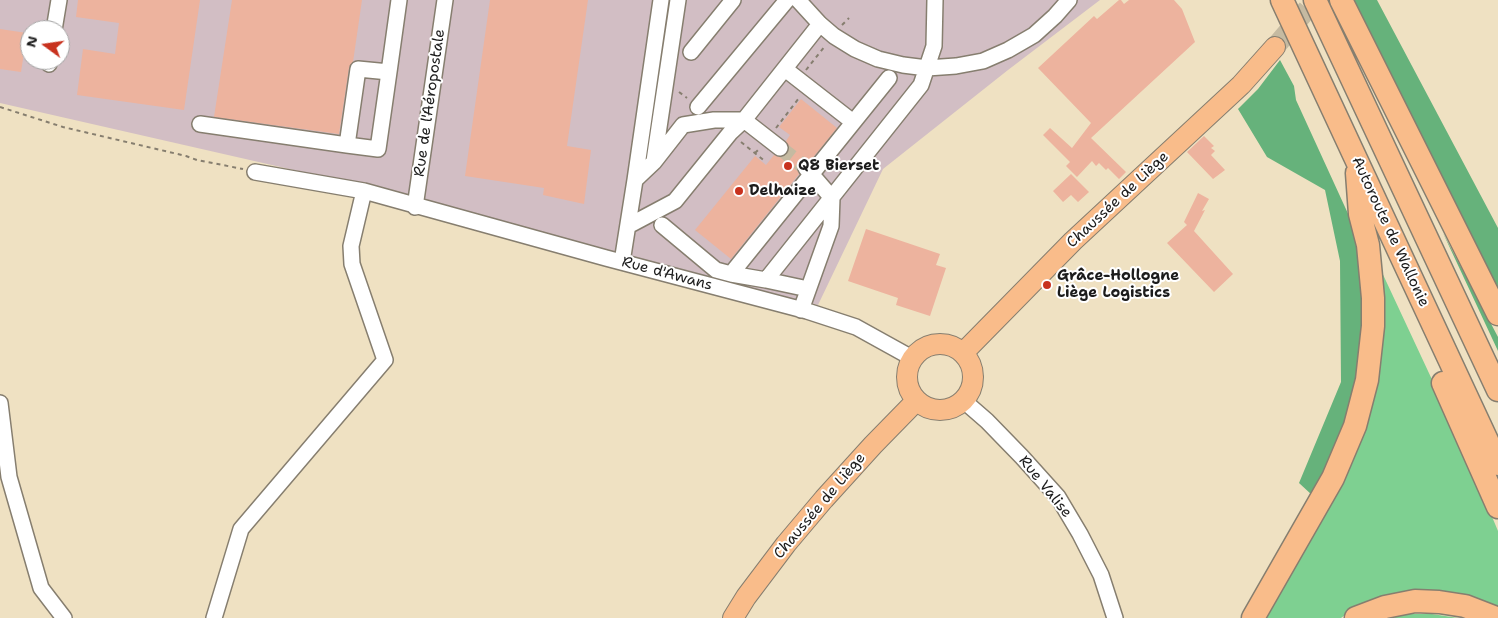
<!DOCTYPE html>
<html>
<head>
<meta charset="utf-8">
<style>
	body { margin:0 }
	#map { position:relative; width:1498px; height:618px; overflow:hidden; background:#efe1c2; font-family:"Shantell Sans",sans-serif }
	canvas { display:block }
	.north { position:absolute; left:20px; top:20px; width:50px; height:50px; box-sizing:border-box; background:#fff; border:1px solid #a4a4a4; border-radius:50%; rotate:284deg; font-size:14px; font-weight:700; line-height:20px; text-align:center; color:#1c1c1c }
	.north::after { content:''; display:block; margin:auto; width:18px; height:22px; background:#c8321e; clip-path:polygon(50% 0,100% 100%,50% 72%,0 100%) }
</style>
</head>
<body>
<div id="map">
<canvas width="1498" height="618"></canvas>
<div class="north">N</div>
</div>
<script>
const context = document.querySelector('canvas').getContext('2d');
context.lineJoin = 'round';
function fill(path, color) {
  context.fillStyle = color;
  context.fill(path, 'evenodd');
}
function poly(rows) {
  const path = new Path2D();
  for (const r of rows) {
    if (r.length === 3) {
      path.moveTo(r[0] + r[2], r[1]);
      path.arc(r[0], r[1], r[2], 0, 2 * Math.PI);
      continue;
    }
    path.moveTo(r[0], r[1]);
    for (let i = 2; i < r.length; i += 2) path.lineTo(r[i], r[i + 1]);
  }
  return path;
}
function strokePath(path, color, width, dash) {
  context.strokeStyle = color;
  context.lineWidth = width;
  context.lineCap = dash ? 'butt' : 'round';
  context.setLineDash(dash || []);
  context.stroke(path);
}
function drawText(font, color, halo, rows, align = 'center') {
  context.font = font + ' "Shantell Sans",sans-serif';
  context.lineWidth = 4;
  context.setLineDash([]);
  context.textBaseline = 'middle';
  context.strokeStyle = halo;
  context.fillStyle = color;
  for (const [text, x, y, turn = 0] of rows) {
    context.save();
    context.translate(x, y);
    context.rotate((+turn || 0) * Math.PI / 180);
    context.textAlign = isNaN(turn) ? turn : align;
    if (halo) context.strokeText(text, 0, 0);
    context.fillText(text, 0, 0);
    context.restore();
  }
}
fill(poly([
	[0,0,1100,0,1008,70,883,169,818,305,582,245,412,197,0,103],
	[30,30,60,30,60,60,30,60]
]), '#d2bec4');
fill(poly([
	[1372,251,1456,431,1498,531,1498,608,1349,612,1341,618,1259,618,1338,478],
	[1409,614,1432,614,1458,618,1391,618]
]), '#7ed091');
fill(poly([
	[1351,0,1377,0,1498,228,1498,289],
	[1280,60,1294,86,1296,100,1350,218,1359,260,1362,295,1362,336,1358,370,1348,413,1336,445,1312,495,1299,483,1341,382,1340,261,1325,190,1267,157,1238,109,1258,89],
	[1443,233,1498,337,1498,351]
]), '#66b27b');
fill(poly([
	[78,0,200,0,184,110,77,95,83,49,115,54,119,23,76,17],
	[232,0,362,0,353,62,349,68,339,134,214,117],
	[490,0,588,0,567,146,591,150,584,204,543,195,544,188,465,176],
	[1119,0,1121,0,1124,4,1129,0,1174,0,1182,9,1195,42,1091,138,1126,172,1119,179,1108,168,1106,170,1099,163,1096,166,1092,161,1077,177,1066,166,1070,162,1043,135,1050,128,1072,148,1091,123,1038,68,1094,16,1097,19],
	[0,29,27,33,21,72,0,69],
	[801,99,837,128,811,160,805,159,800,161,797,169,799,174,731,259,695,230,755,156,766,165,774,155,779,157,787,154,789,149,786,141,790,135,779,127],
	[1204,136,1214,146,1211,148,1215,151,1211,155,1225,170,1213,179,1187,152],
	[1071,174,1089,192,1078,202,1071,195,1063,202,1053,191],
	[1198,193,1209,199,1202,211,1205,210,1194,231,1233,274,1214,292,1167,243,1187,225,1184,222],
	[866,229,940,254,936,265,946,268,930,316,896,305,898,298,848,281]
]), '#edb39e');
strokePath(poly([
	[780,148,806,168]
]), '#c5baa1', 15, [15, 8]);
strokePath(poly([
	[1275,47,1315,0]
]), '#c5baa1', 20, [20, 10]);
const minor = poly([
	[798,0,820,24,834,36,855,49,878,59,903,65,927,68,956,66,983,61,1008,50,1034,35,1055,16,1069,0],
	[54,30,59,0],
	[691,52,733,0],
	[49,64,50,60],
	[785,69,853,122],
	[389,72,399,0],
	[698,107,787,0],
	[200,124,347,145,378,149,389,72,358,69,347,145],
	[654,161,678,0],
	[255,172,364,191,606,258,807,311,856,327,912,358],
	[635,180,661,0],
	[415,207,445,0],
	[662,225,716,270,731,274,889,78],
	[628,226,675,201,730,133,744,120,820,24],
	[622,262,635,180,654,162,683,125,714,120,744,120,780,148],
	[731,274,766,280,921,85,934,46,935,0],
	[766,280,808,289],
	[801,310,831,226,832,198,806,168],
	[964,401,987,421,1022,457,1058,497,1080,534,1101,575,1115,618],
	[0,403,9,477,41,588,64,618],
	[214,618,241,529,385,360,352,264,351,246,364,191]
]);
const major = poly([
	[940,377,33],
	[963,353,1073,241,1241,85,1275,47],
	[733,618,746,597,786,544,824,499,873,445,916,401]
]);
const highway = poly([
	[1282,0,1498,464],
	[1315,0,1498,390],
	[1341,0,1498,314],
	[1443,383,1498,507],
	[1253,618,1333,478,1355,426,1367,380,1373,326,1373,298,1368,245,1360,214,1357,173],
	[1356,618,1385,607,1415,601,1439,602,1465,606,1496,618]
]);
strokePath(minor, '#867e6f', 18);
strokePath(major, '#867e6f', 22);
strokePath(highway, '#867e6f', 25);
strokePath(poly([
	[842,25,849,18],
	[806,70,825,46],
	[679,92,687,98],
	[0,107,63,127,186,156,197,160,243,169],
	[776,128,799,98],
	[741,142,766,162],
	[755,153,759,149]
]), '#867e6f', 2, [4, 4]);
strokePath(minor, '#fff', 15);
strokePath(major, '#f9bc8a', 20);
strokePath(highway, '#f9bc8a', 22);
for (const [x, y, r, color] of [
	[788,166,5,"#c8321e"],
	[739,191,5,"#c8321e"],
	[1047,285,5,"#c8321e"]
]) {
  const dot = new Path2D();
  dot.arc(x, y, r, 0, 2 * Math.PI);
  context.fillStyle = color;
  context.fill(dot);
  strokePath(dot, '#fff', 2);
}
drawText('15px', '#1c1c1c', '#fff', [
	["Rue de l'Aéropostale",430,103,-82],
	["Chaussée de Liège",1118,200,-43],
	["Autoroute de Wallonie",1390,232,65],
	["Rue d'Awans",667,274,15],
	["Rue Valise",1045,487,51],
	["Chaussée de Liège",820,506,-50]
]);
drawText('bold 15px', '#1c1c1c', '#fff', [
	["Q8 Bierset",798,166],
	["Delhaize",749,191],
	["Grâce-Hollogne",1057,276],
	["Liège Logistics",1057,293]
], 'left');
</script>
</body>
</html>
